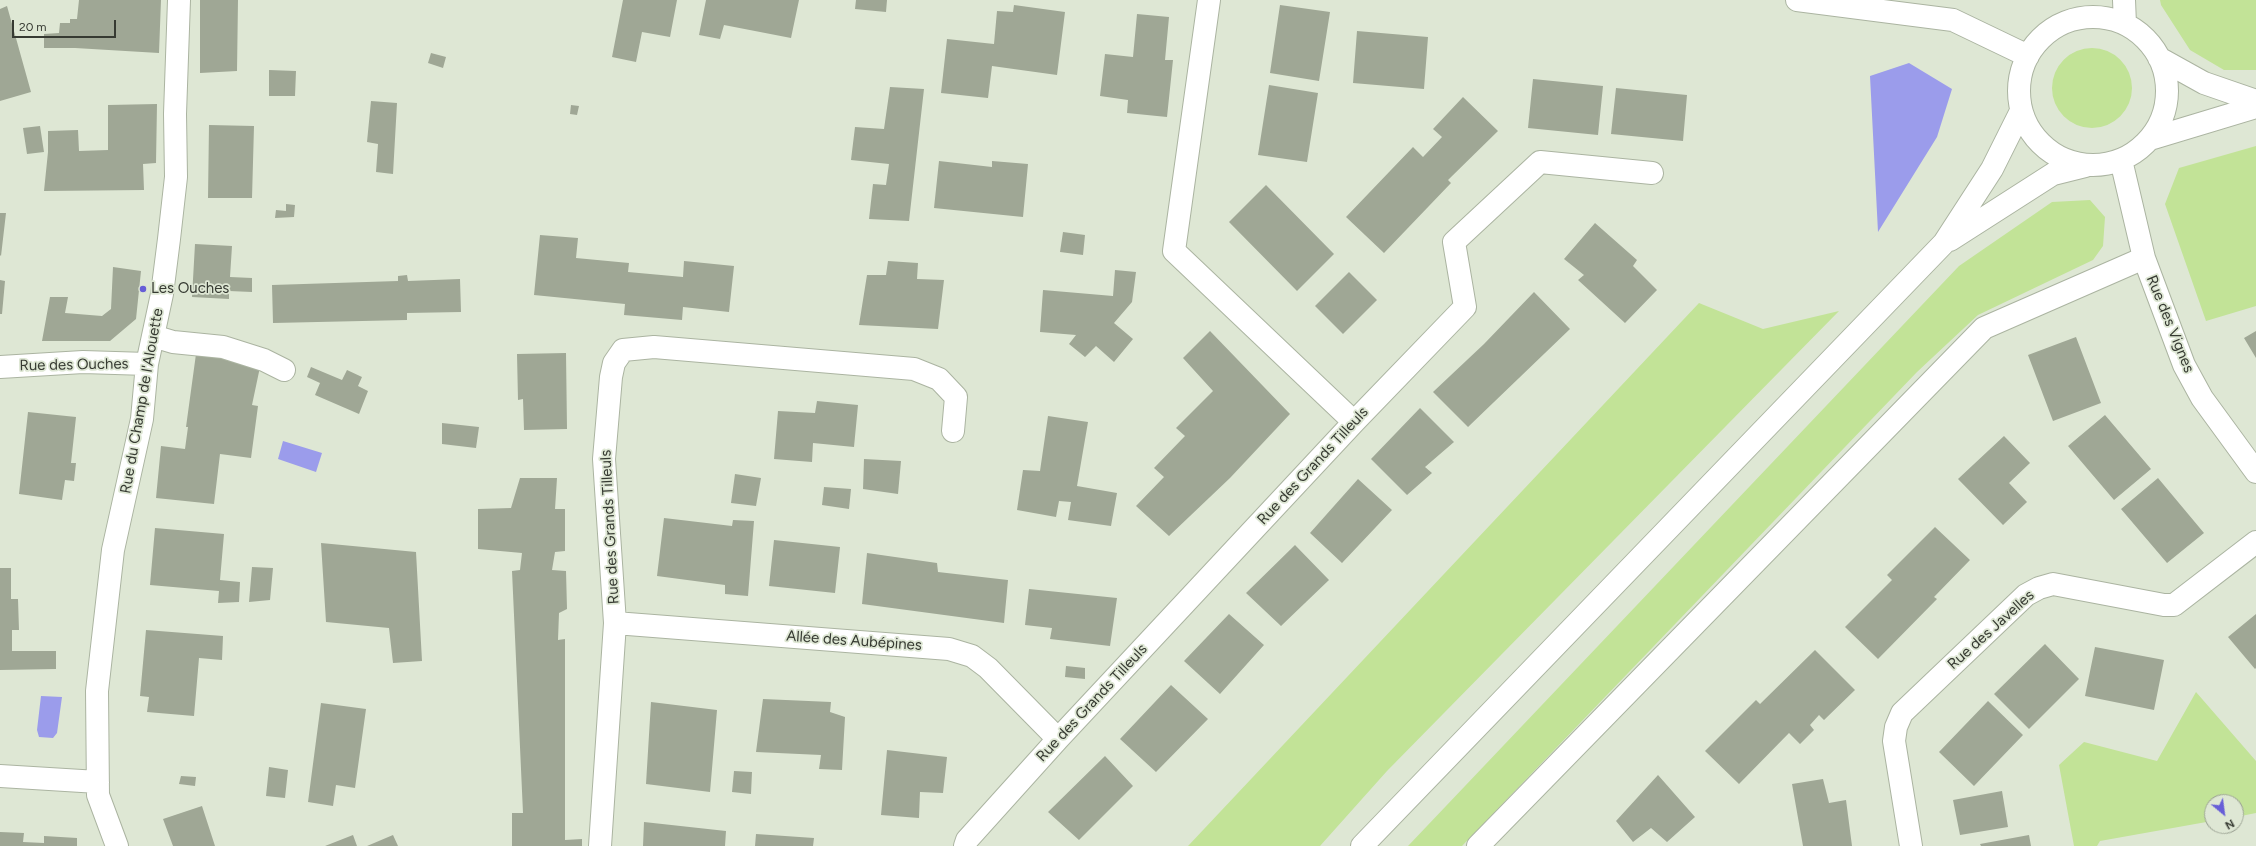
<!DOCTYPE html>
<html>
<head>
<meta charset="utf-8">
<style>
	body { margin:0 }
	#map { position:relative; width:2256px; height:846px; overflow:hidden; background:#dee7d4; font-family:Figtree,sans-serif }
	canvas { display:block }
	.north { position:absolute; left:2204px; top:794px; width:40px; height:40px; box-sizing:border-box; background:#dee7d4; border:1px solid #9ba293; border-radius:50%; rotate:151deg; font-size:11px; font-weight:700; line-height:16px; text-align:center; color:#363a32 }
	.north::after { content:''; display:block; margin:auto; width:14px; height:18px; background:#675ed7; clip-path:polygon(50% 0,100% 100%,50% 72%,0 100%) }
	.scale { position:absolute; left:12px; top:20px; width:104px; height:18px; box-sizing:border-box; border:2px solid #363a32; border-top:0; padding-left:5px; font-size:12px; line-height:14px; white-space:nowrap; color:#363a32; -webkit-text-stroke:3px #dee7d4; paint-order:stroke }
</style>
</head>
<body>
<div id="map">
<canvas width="2256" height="846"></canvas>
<div class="north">N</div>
<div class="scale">20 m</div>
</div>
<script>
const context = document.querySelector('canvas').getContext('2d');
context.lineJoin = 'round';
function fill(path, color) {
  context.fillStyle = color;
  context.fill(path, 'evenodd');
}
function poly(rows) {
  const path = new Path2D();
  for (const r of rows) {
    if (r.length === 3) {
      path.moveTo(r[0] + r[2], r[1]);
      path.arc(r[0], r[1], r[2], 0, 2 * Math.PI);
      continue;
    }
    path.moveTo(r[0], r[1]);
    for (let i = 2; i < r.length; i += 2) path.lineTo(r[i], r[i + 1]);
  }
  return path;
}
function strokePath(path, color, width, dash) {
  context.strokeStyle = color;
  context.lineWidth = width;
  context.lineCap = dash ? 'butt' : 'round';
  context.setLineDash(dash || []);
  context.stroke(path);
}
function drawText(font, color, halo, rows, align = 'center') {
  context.font = font + ' Figtree,sans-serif';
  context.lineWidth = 3.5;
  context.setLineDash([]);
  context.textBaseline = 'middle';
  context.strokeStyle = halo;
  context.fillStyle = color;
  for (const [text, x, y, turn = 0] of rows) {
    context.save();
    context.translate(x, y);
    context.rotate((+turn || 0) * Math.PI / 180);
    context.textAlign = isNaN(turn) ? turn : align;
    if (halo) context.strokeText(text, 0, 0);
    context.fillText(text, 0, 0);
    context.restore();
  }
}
fill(poly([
	[2160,0,2256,0,2256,70,2224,70,2190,50,2161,5],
	[2092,88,40],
	[2256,146,2256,306,2206,321,2165,204,2179,168],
	[2090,200,2105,217,2103,246,2093,260,1978,315,1917,372,1462,846,1408,846,1959,266,2052,202],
	[1699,303,1763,329,1839,311,1387,771,1320,846,1188,846],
	[2196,692,2256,761,2256,813,2236,817,2236,802,2212,802,2212,821,2100,841,2097,846,2074,846,2059,765,2084,742,2157,761]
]), '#c2e397');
fill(poly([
	[1909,63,1952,89,1937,137,1878,232,1870,76],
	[283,441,322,453,316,472,278,459],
	[41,696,62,697,57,733,53,738,39,737,37,730]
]), '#9b9ceb');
fill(poly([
	[79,0,161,0,159,53,75,48,44,48,44,34,59,33,60,23,70,23,70,19,77,19],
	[200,0,238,0,237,71,200,73],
	[623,0,677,0,670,37,642,32,636,62,612,57],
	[706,0,799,0,791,38,724,25,720,39,699,35],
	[856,0,887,0,886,12,855,9],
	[1014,5,1065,12,1057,75,992,66,988,98,941,93,947,39,994,44,997,11,1013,12],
	[1280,5,1330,12,1319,81,1270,73],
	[7,6,31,92,0,101,0,9],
	[1137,14,1169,17,1165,60,1173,60,1167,117,1127,113,1128,100,1100,96,1105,54,1133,57],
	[1357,31,1428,37,1424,89,1353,83],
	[431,53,446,57,443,68,428,63],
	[269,70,296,71,295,96,269,96],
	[1533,79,1603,86,1598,135,1528,128],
	[1269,85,1318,93,1307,162,1258,155],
	[890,87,924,89,909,221,869,219,873,184,886,185,889,164,851,160,855,127,884,129],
	[1616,88,1687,95,1683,141,1611,134],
	[1463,97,1498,131,1448,180,1451,183,1384,253,1346,217,1413,147,1423,157,1442,137,1433,129],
	[371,101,397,103,393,174,376,172,378,144,367,142],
	[157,104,156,163,143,164,144,190,44,191,48,152,48,131,78,130,79,151,108,150,108,105],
	[571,105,579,106,577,115,570,114],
	[209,125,254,126,252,198,208,198],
	[40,126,44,152,27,154,23,128],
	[939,161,992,167,992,161,1028,164,1023,217,934,208],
	[1266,185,1334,254,1297,291,1229,222],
	[286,204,295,205,294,217,275,218,276,210,286,211],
	[0,213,6,213,1,256,0,255],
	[1595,223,1637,260,1633,266,1657,290,1625,323,1578,280,1584,275,1564,259],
	[1063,232,1085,235,1083,255,1060,252],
	[540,235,578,238,576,258,629,263,628,272,683,277,684,261,734,266,729,312,683,307,682,320,624,315,625,304,534,295],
	[195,244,232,246,230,277,252,278,252,292,229,291,229,299,192,297],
	[888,261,918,263,917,279,944,280,938,329,859,325,867,275,886,275],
	[113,267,141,271,136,319,110,341,42,341,50,297,68,297,65,313,102,316,111,309],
	[1115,270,1136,272,1132,302,1114,323,1133,339,1114,362,1096,346,1085,357,1069,344,1076,335,1040,332,1043,290,1113,296],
	[1349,272,1377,300,1343,334,1315,306],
	[407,275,408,281,460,279,461,312,407,313,407,320,273,323,272,285,398,281,398,276],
	[0,280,5,281,2,314,0,314],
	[1534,292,1570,329,1468,427,1433,392,1484,344],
	[1210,331,1290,414,1230,478,1169,536,1136,506,1164,477,1154,468,1185,436,1176,428,1213,391,1183,358],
	[2256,331,2256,358,2244,338],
	[2076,337,2101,403,2053,421,2028,355],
	[566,353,567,429,524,430,523,399,518,400,517,354],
	[196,354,239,360,260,367,252,405,258,406,251,458,220,454,214,504,156,498,161,446,185,449,188,427,186,427],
	[311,367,342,380,347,370,362,377,358,386,368,391,359,414,315,395,320,383,307,377],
	[817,401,858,405,854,447,813,443,812,462,774,459,778,411,815,413],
	[1420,408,1454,442,1425,467,1432,473,1407,495,1371,459],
	[28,412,76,417,71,463,76,463,74,481,65,480,62,500,19,494],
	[2105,415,2151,469,2114,500,2068,446],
	[1048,416,1088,422,1077,486,1117,493,1111,526,1068,520,1071,502,1059,501,1056,517,1017,510,1023,470,1040,471],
	[442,423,479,427,476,448,442,444],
	[2004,436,2030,463,2009,483,2027,502,2003,525,1958,479],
	[864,459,901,461,898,494,863,489],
	[735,474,761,478,756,506,731,503],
	[520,478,557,478,555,509,565,509,565,551,555,552,552,570,566,571,567,609,559,613,558,640,565,639,565,840,582,839,582,846,512,846,512,813,523,813,512,571,520,570,522,553,478,549,478,509,511,508],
	[2158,478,2204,533,2167,563,2121,509],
	[1358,479,1392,510,1342,563,1310,533],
	[824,487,851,489,849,509,822,505],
	[664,518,732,526,733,520,754,521,748,596,725,594,725,585,657,576],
	[1935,527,1970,560,1934,597,1937,599,1878,659,1845,627,1892,580,1887,575],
	[155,528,224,534,220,580,240,582,239,602,218,603,219,591,150,585],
	[774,540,840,547,835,593,769,586],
	[321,543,416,552,422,661,393,663,389,628,326,622],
	[1295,545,1329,580,1281,626,1246,593],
	[867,553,937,563,938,572,1008,580,1004,623,862,604],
	[252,567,273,568,270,600,249,602],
	[0,568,11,568,11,599,18,599,19,630,12,630,12,651,56,651,56,669,0,670],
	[1029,589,1117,598,1110,646,1050,639,1052,628,1025,625],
	[1229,614,1264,645,1220,694,1184,661],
	[2256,614,2256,668,2255,669,2228,637],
	[146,630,223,636,222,660,199,658,194,716,147,712,149,697,140,696],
	[2045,644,2079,679,2029,729,1994,694],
	[2095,647,2164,660,2154,710,2085,696],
	[1815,650,1855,690,1824,720,1819,715,1810,725,1814,730,1800,744,1789,733,1739,784,1705,751,1756,700,1760,704],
	[1066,666,1085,668,1085,679,1065,677],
	[1171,685,1208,719,1156,772,1120,739],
	[763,699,831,702,830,712,845,717,842,770,819,769,821,755,756,752],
	[1988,701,2023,735,1974,786,1939,752],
	[651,702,717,710,710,792,646,784],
	[321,703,366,709,355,788,336,785,333,806,308,802],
	[887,750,947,757,943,793,920,792,919,818,881,815],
	[1105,756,1133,786,1079,840,1048,812],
	[269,767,288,770,285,798,266,796],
	[734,771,752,772,751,794,732,792],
	[1658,775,1695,817,1667,842,1651,828,1633,842,1616,821],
	[181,776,196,777,195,786,179,784],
	[1823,779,1829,803,1846,800,1852,846,1803,846,1792,784],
	[2002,791,2008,827,1960,835,1953,800],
	[202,806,215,846,173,846,163,819],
	[644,822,726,831,725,846,643,846],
	[0,832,24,833,23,842,44,843,44,836,77,838,77,846,0,846],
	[756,834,814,838,813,846,755,846],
	[353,835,357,846,325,846],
	[393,835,398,846,367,846],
	[2029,835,2031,846,1981,846,1980,844]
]), '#9fa795');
const minor = poly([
	[1209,0,1174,251,1354,422],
	[1797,0,1953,20,2028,56],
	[2124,0,2125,24],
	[2093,91,74],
	[2159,58,2204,83,2256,101],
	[2150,139,2256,107],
	[2121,160,2144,258,2184,365,2202,398,2256,472],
	[1950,240,2053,174,2085,166],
	[153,336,173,342,223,347,264,360,284,370],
	[0,367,83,362,147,364],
	[615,623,949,649,972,656,988,668,1058,739],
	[0,776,98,782],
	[117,846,98,795,97,691,113,550,142,419,147,364,162,294,169,239,176,177,175,114,179,0],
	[600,846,615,623,604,459,611,377,614,363,623,350,654,347,914,369,939,379,956,397,953,431],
	[965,846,967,840,1058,739,1354,422,1465,307,1454,242,1540,162,1652,173],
	[1362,846,1944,243,1992,169,2021,111],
	[1478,846,1984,328,2144,258],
	[1911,846,1894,741,1896,727,1902,713,2026,595,2039,588,2053,584,2164,605,2174,605,2256,542]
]);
strokePath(minor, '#abb4a1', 24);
strokePath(minor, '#fff', 22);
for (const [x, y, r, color] of [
	[143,289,4,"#675ed7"]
]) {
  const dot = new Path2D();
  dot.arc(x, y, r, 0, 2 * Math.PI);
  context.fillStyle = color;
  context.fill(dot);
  strokePath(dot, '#dee7d4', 1.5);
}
drawText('15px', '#363a32', '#dee7d4', [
	["Les Ouches",151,289]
], 'left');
drawText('15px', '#363a32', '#dee7d4', [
	["Rue des Vignes",2170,324,68],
	["Rue des Ouches",74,365,-1],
	["Rue du Champ de l'Alouette",142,401,-80],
	["Rue des Grands Tilleuls",1313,466,-47],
	["Rue des Grands Tilleuls",610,527,-93],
	["Rue des Javelles",1991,630,-42],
	["Allée des Aubépines",854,641,4],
	["Rue des Grands Tilleuls",1092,703,-47]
]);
</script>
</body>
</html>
